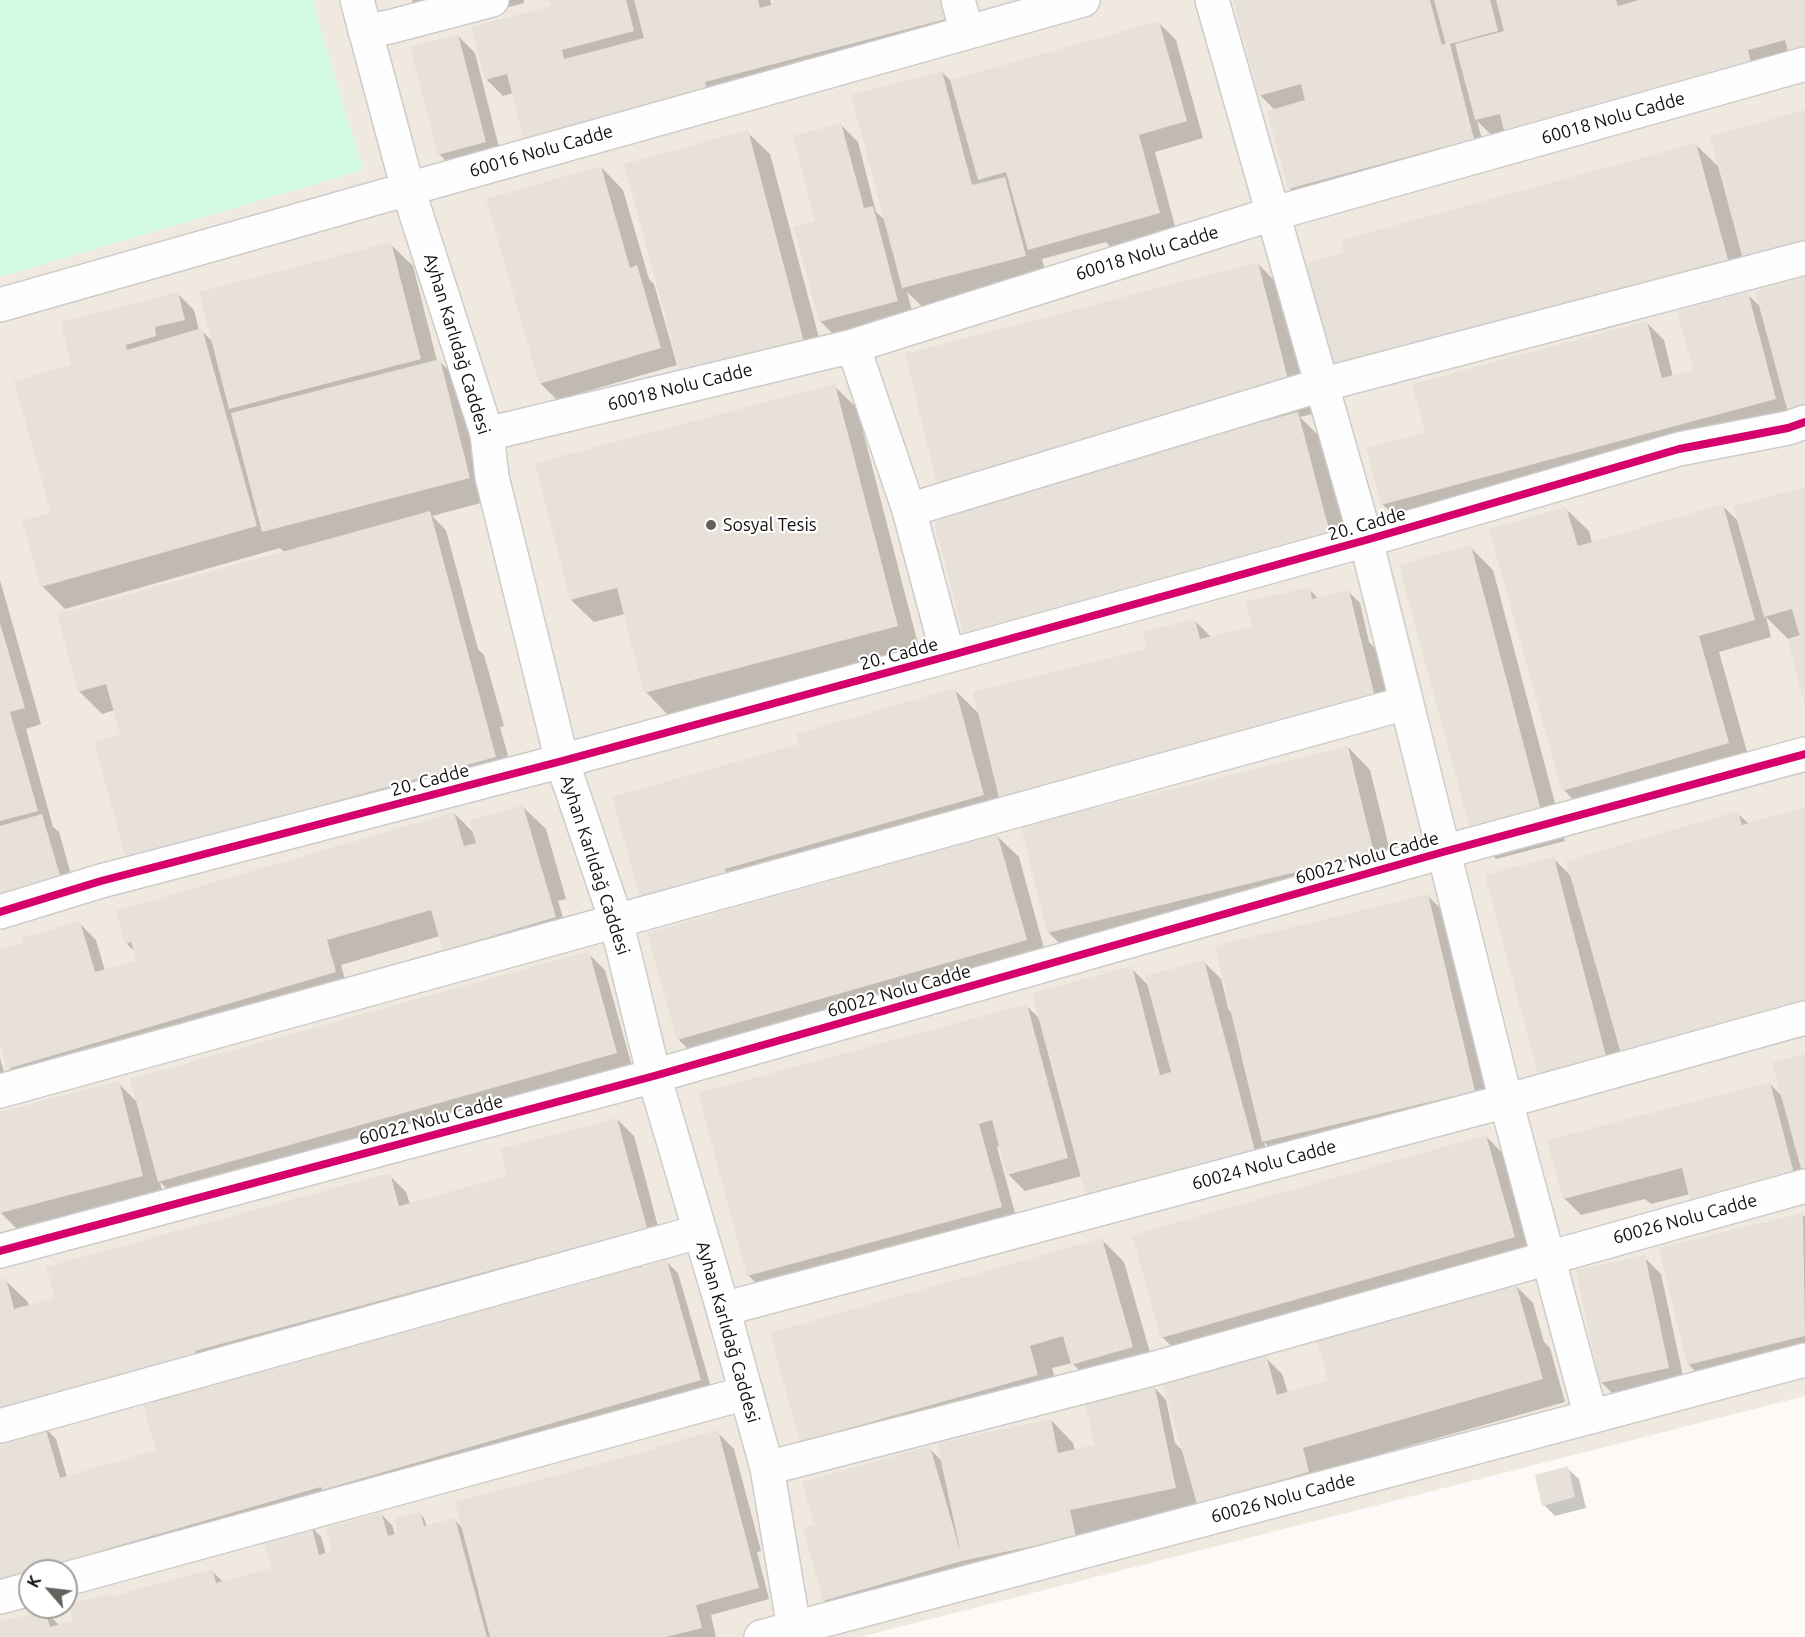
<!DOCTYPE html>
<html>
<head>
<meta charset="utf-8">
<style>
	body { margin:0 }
	#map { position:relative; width:1805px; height:1637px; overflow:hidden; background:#fcf9f6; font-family:Ubuntu,sans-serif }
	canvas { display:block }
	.north { position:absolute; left:18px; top:1559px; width:60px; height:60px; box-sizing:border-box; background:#fff; border:2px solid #a0a09f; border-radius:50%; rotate:298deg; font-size:16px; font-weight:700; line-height:24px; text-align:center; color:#12110e }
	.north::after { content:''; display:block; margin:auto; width:21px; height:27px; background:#64625f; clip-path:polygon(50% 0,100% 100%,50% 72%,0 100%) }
</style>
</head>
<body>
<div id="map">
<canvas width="1805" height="1637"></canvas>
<div class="north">K</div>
</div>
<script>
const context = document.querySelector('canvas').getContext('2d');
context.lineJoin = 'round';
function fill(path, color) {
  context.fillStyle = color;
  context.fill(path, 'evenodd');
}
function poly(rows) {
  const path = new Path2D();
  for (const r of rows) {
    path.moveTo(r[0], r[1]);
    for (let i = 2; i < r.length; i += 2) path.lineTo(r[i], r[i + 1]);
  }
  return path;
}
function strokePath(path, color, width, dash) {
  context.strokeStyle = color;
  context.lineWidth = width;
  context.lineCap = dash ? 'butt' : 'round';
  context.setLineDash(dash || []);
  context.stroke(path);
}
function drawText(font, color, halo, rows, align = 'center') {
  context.font = font + ' Ubuntu,sans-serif';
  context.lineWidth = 4.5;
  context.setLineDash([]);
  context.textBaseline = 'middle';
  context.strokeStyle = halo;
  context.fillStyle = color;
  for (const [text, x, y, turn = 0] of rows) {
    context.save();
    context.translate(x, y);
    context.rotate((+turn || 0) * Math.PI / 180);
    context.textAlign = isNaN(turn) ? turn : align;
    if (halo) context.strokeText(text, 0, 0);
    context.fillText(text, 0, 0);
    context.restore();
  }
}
fill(poly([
	[0,0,1805,0,1805,1396,860,1637,0,1637],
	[30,1571,66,1571,66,1607,30,1607]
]), '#f0e9e0');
fill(poly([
	[0,0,312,0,363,170,0,277]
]), '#d3fbe4');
fill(poly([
	[412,0,524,0,524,3,432,28,415,11],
	[557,0,770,0,772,6,775,5,773,0,957,0,966,35,725,98,513,93,503,96,486,79,553,8],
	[1234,0,1805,0,1805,67,1499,142,1477,121,1485,150,1306,205,1289,188,1275,110,1260,95],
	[1449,43,1450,46,1416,52],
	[1159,23,1176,40,1203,138,1155,152,1176,230,1112,248,1106,242,1042,259,1047,278,926,310,907,292,914,318,837,338,820,321,817,222,841,125,858,142,876,212,886,221,942,72,951,81],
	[458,36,475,53,502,159,456,171,439,154],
	[1805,112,1744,261,1751,289,1591,333,1579,322,1696,145,1720,168],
	[747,132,770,154,826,364,705,397],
	[601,167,623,190,649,279,654,284,677,365,557,400,540,383],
	[390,244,413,266,437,361,439,361,462,383,492,500,432,516,446,530,478,649,484,655,504,726,500,727,513,774,127,858,122,735,115,710,102,714,79,691,285,553,280,548,65,609,42,586,74,366,177,293,194,310,199,330,201,330,213,342],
	[1258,264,1281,287,1313,414,1300,417,1320,437,1353,560,961,504,939,482],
	[1805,279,1805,426,1394,515,1382,504,1426,433,1647,323,1664,340,1673,377,1695,371,1747,294,1761,307],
	[834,386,857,408,919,648,668,715,646,692,625,614,594,622,571,600,536,464],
	[1805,488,1805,698,1801,635,1788,639,1766,617,1771,637,1719,652,1751,766,1586,813,1564,790,1566,509,1589,531,1592,543,1723,506,1740,523],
	[1470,547,1493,570,1565,841,1496,859,1474,837],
	[0,580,41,724,26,729,53,827,59,832,77,896,0,919],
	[1309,589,1319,599,1349,592,1360,603,1369,642,1375,648,1393,722,658,913,641,896,800,745,955,690,981,716,1146,650,1195,621,1212,638,1254,627],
	[1348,747,1370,770,1396,875,1071,955,1048,932],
	[523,807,546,829,566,899,558,901,566,928,455,961,444,950,440,936,341,965,346,983,26,1085,9,1068,0,1038,0,951,25,944,79,923,96,940,105,971,138,961,135,952,126,943,454,813,475,834],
	[1805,808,1805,1029,1562,1096,1539,1074,1554,859,1572,877,1737,813,1749,824],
	[996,835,1019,857,1048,963,695,1056,678,1039],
	[1428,896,1450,918,1497,1114,1286,1164,1264,1142,1271,1168,1082,1176,1025,1191,1008,1174,1001,1146,997,1147,1018,1224,771,1298,748,1275,1027,1006,1040,1019,1131,968,1149,986,1204,962,1221,979,1229,1011,1232,1011],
	[588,953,605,970,633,1070,182,1204,160,1182,164,1198,23,1235,0,1212,0,1114,118,1083,137,1102],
	[1805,1056,1805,1198,1714,1222,1691,1199,1690,1194,1651,1204,1645,1199,1581,1215,1564,1198,1770,1084,1783,1097],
	[0,1058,8,1086,0,1088],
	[617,1119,634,1136,663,1245,216,1374,220,1384,551,1288,555,1293,591,1282,639,1264,644,1269,667,1262,678,1273,712,1391,66,1571,30,1571,30,1600,0,1609,0,1281,5,1280,28,1302,29,1307,56,1299,389,1175,406,1192,410,1204,509,1177],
	[153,1401,157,1451,67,1477,56,1439,47,1430],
	[1486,1136,1508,1159,1536,1259,1185,1359,1162,1337],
	[1803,1215,1805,1217,1805,1364,1711,1387,1688,1364,1661,1249],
	[1102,1240,1124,1262,1155,1370,1095,1387,1072,1363,1052,1368,1060,1397,824,1464,802,1441],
	[1644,1257,1661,1274,1685,1385,1618,1399,1601,1382],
	[1516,1286,1533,1303,1544,1342,1550,1348,1565,1402,1324,1470,1331,1494,1221,1526,1196,1501,1198,1510,847,1623,824,1600,815,1526,929,1448,942,1461,1051,1420,1073,1443,1075,1451,1096,1446,1155,1388,1166,1400,1175,1443,1184,1452,1265,1357,1282,1374,1288,1393,1331,1381],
	[717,1432,734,1449,761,1551,757,1552,769,1599,711,1615,716,1637,0,1637,0,1624,45,1611,60,1626,75,1622,109,1595,111,1598,212,1571,223,1582,273,1569,310,1525,321,1537,326,1554,334,1552,381,1514,392,1525,395,1535,399,1534,419,1513,424,1518,427,1527,454,1519,463,1529,658,1450],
	[1567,1468,1579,1479,1586,1508,1555,1516,1544,1505]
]), '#0003');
fill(poly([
	[549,0,626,0,634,31,562,50,564,59,644,38,634,0,758,0,760,8,773,4,772,0,945,0,950,18,705,82,708,93,524,141,507,74,485,80,471,27,551,6],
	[1233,0,1430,0,1442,46,1446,45,1434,0,1490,0,1498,31,1450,44,1474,139,1288,189,1267,111,1305,100,1301,84,1259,96],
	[1496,0,1616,0,1618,6,1639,0,1805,0,1805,47,1788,51,1785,40,1748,50,1752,68,1505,135,1500,114,1475,120,1455,44,1504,31],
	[1159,21,1187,121,1139,135,1160,213,1028,250,1006,172,978,180,950,80],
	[458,34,486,142,438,155,410,47],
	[942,71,972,185,1005,177,1026,256,902,288,851,95],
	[1805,110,1805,246,1744,263,1710,136],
	[841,123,864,208,873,206,898,301,819,322,794,227,815,221,793,136],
	[748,130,804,342,681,375,624,164],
	[1696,143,1730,267,1334,375,1304,264,1344,252,1341,240],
	[601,166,630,268,637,265,661,348,539,384,486,199],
	[391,242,421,359,229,409,199,292],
	[1258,262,1291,391,937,483,905,354],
	[1805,277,1805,404,1787,409,1755,291],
	[178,292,185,320,155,327,156,336,126,345,127,350,202,328,257,526,41,587,22,521,51,513,14,381,71,365,61,322],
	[1748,292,1776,399,1381,505,1366,448,1425,432,1412,384,1647,321,1662,378,1693,370,1677,311],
	[440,359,470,478,262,532,231,413],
	[835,384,898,626,644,693,617,588,570,600,535,463],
	[1298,412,1331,537,964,636,931,511],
	[1805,487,1805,702,1804,702,1788,640,1800,637,1792,609,1764,617,1733,506],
	[1723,504,1755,620,1699,636,1729,743,1562,791,1489,529,1566,507,1578,546],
	[430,511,496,757,126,859,94,742,120,734,106,684,78,692,57,614],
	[1471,545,1543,818,1472,837,1399,565],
	[1310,587,1312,599,1349,590,1377,706,999,798,973,692,1147,649,1143,632,1195,619,1200,639,1252,626,1246,602],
	[0,623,25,708,10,712,38,811,0,821],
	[955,688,984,795,725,869,726,873,640,897,612,797,799,744,796,734],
	[1348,746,1374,853,1047,933,1021,826],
	[523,805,556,917,443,951,431,910,327,940,336,972,7,1069,0,1043,0,950,23,943,21,938,80,921,95,972,136,960,131,942,125,944,116,911,454,812,464,846,476,843,469,821],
	[1805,807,1805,1000,1621,1054,1566,861,1738,811,1742,825],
	[42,814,61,879,0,897,0,826],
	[997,833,1027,940,677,1040,647,933],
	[1554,857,1606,1056,1538,1074,1485,875],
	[1428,894,1475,1091,1262,1142,1215,946],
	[589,951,617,1053,158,1182,130,1079],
	[1204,960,1255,1151,1086,1197,1032,993,1132,966,1160,1075,1171,1072,1145,976],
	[1027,1004,1068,1158,1007,1175,992,1120,979,1124,1002,1207,747,1276,698,1093],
	[1805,1054,1805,1171,1802,1172,1772,1063],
	[119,1081,143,1176,0,1213,0,1112],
	[1770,1082,1794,1173,1690,1200,1682,1168,1563,1199,1547,1140],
	[617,1118,647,1228,195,1351,198,1360,0,1414,0,1280,6,1278,14,1309,55,1298,46,1267,390,1173,399,1206,507,1176,500,1149],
	[1486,1135,1515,1237,1161,1338,1132,1235],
	[1803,1213,1805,1336,1687,1365,1659,1248],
	[1102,1238,1133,1347,1071,1365,1063,1336,1030,1346,1038,1375,800,1442,770,1333],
	[1645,1255,1669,1368,1600,1383,1576,1270],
	[667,1260,701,1380,322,1490,321,1487,0,1580,0,1439,45,1426,60,1478,156,1450,143,1405,551,1287,553,1292,589,1281,588,1277,640,1262,641,1268],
	[1516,1284,1543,1379,1303,1448,1309,1472,1197,1504,1163,1384,1266,1355,1277,1395,1328,1380,1317,1341],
	[1155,1387,1176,1488,1070,1510,1076,1537,962,1561,823,1601,803,1528,814,1525,802,1482,930,1446,961,1554,937,1443,1051,1419,1058,1453,1094,1445,1085,1402],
	[718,1430,759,1588,696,1605,702,1628,666,1637,490,1637,455,1502,656,1449,655,1447],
	[1568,1466,1575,1497,1542,1506,1535,1475],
	[420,1511,424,1526,455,1518,487,1637,0,1637,0,1622,45,1610,50,1627,73,1621,69,1604,109,1594,110,1597,212,1569,216,1583,271,1568,263,1537,311,1524,319,1555,332,1551,326,1528,381,1512,388,1536,398,1533,394,1518]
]), '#e7e1da');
const minor = poly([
	[357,0,408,189,487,434,492,477,562,761,616,920,654,1076,723,1309,767,1468,794,1628],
	[958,0,967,32],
	[1212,0,1366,540,1506,1101,1591,1417],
	[365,31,389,27,492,0],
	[0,305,408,189,1083,0],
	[853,346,909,510,948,656],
	[487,434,853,346,1272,214,1805,64],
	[909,510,1321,385,1805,258],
	[0,912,101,881,562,761,948,656,1366,540,1679,449,1788,428,1805,422],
	[0,1091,1406,703],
	[0,1251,654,1076,1443,852,1805,754],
	[723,1309,1506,1101,1805,1018],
	[0,1426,698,1232],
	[767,1468,1156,1368,1805,1186],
	[66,1579,746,1393],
	[0,1597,30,1589],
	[761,1637,1805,1360]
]);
strokePath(minor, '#ceccca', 36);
strokePath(minor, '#fffefe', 33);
strokePath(poly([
	[0,912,101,881,562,761,948,656,1366,540,1679,449,1788,428,1805,422],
	[0,1251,654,1076,1443,852,1805,754]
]), '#d6006c', 8);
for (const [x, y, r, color] of [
	[711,525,6,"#64625f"]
]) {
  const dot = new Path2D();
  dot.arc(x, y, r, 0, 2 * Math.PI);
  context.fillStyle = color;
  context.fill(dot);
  strokePath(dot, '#fff', 2);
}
drawText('18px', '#12110e', '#fff', [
	["60018 Nolu Cadde",1613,118,-16],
	["60016 Nolu Cadde",541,151,-16],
	["60018 Nolu Cadde",1147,253,-17],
	["Ayhan Karlıdağ Caddesi",457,344,73],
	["60018 Nolu Cadde",680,387,-14],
	["20. Cadde",1367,524,-16],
	["20. Cadde",899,654,-15],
	["20. Cadde",430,780,-15],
	["60022 Nolu Cadde",1367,858,-16],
	["Ayhan Karlıdağ Caddesi",595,865,72],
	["60022 Nolu Cadde",899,991,-16],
	["60022 Nolu Cadde",431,1120,-15],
	["60024 Nolu Cadde",1264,1165,-15],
	["60026 Nolu Cadde",1685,1219,-15],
	["Ayhan Karlıdağ Caddesi",728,1332,74],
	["60026 Nolu Cadde",1283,1498,-15]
]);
drawText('18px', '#12110e', '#fff', [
	["Sosyal Tesis",723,525]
], 'left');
</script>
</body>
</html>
